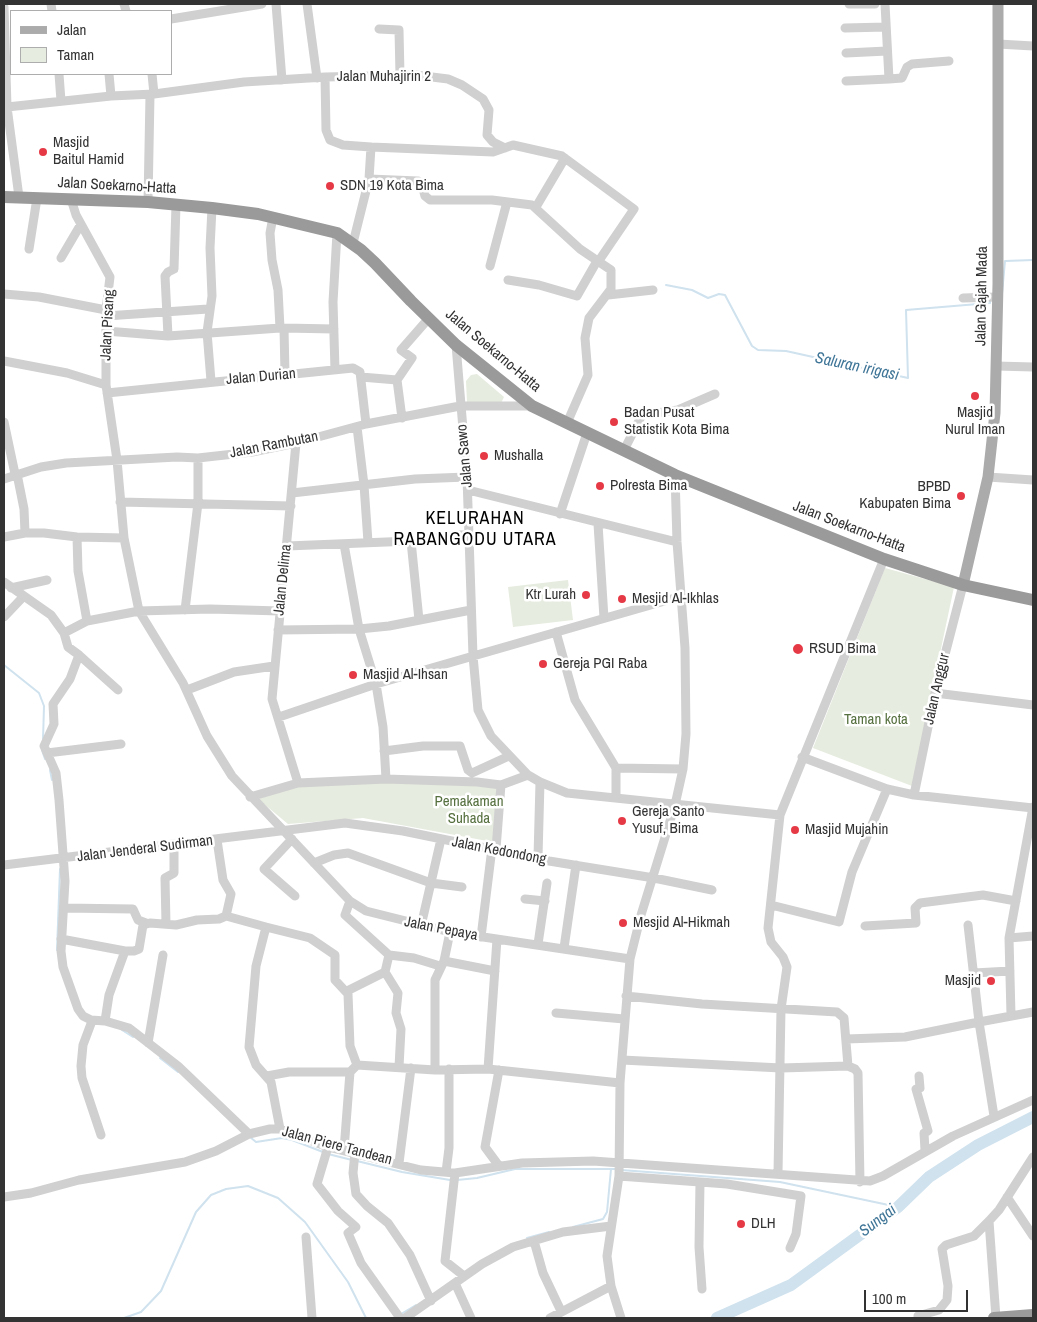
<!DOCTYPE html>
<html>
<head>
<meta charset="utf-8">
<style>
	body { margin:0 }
	#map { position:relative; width:1037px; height:1322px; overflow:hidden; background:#fff; font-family:"Archivo Narrow",sans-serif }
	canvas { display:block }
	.frame { position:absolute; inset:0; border:5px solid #333; pointer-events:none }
	.legend { position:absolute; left:10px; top:10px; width:162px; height:65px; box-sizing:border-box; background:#fff; border:1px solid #adadad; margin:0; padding:6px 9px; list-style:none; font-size:15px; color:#333 }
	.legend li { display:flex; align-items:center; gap:10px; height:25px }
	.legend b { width:25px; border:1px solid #adadad }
	.scale { position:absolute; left:864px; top:1290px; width:104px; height:22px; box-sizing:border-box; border:2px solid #333; border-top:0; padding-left:6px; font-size:15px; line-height:18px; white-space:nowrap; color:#333; -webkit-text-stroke:4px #fff; paint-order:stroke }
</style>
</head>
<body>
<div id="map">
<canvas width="1037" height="1322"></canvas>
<div class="frame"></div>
<ul class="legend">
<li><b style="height:6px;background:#ababab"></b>Jalan</li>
<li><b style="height:14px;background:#e6ecdf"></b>Taman</li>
</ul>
<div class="scale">100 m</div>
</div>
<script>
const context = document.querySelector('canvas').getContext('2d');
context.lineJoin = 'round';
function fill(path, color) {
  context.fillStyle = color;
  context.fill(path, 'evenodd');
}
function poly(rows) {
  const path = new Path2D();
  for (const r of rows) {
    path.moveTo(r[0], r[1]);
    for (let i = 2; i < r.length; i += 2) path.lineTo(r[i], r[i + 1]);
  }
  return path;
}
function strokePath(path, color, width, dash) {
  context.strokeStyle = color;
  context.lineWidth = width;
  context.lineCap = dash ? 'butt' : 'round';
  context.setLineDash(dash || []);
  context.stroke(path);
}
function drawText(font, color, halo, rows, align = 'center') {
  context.font = font + ' "Archivo Narrow",sans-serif';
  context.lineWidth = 5;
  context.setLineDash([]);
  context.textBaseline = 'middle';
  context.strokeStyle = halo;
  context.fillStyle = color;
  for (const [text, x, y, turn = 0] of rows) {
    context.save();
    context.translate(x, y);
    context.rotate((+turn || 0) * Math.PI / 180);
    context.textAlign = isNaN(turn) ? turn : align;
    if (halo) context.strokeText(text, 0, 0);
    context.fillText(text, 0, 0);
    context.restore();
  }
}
fill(poly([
	[477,374,504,397,501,403,467,402,466,381,471,375],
	[885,568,954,587,912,786,813,748],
	[568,580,573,620,513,627,508,587],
	[372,782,498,787,493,842,363,818,288,824,258,799,303,785]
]), '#e6ecdf');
strokePath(poly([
	[666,285,692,290,708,298,719,294,725,295,752,346,758,350,786,351,908,378,906,310,990,303,990,300],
	[1002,294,1005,261,1033,260],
	[4,665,39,693,44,706,43,740],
	[42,750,45,759],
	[50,770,52,780],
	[57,950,60,869],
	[122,1030,133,1037],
	[160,1058,178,1072],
	[250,1137,256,1142,282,1138,292,1140,323,1152],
	[328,1154,352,1160],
	[357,1161,402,1172,450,1180],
	[621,1170,780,1182,898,1207],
	[457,1180,477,1178,515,1169,616,1169],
	[573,1227,603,1219,607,1212,611,1169],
	[527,1238,549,1232],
	[401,1314,416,1305],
	[124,1318,141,1312,161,1291,196,1212,211,1195,226,1189,248,1186,278,1198,305,1222,348,1282,366,1318]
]), '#cfe2ee', 2);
strokePath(poly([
	[717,1318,791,1285,898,1207,929,1177,978,1145,1033,1117]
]), '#cfe2ee', 12);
strokePath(poly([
	[51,4,52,11],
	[124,4,126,11],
	[276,4,282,80],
	[307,4,317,78],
	[849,4,875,4],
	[4,7,7,107,19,197],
	[171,19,262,4],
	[845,28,886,27],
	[379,29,399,30,400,75],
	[998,44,1033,46],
	[846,53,887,51],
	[59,74,61,101],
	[109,74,111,96],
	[152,74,154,94],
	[889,79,902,78,907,67,912,64,949,61],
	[846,81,889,79,885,4],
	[7,107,111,96,154,94,244,82,325,77],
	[371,147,493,152,513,145,562,156,634,209,598,262],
	[369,179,418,181,422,185,425,196,430,200,492,200,532,205,580,249,611,270,611,289,589,318,585,338,588,375,567,423],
	[71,199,76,215,110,277,106,310,106,385,117,460,124,538,139,611,183,683,207,736,232,776,350,901,366,911,450,932,630,959],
	[148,202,150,95],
	[536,207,565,158],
	[273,217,270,233,272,260,278,290,280,328,284,328,285,374],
	[353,243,369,179,371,147,343,145,330,140,326,130,325,77,416,75,448,79,462,85,483,99,489,110,487,135,493,142,505,148],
	[29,249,37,198],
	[61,258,81,224],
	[490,266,507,202],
	[508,280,539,285,577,296,597,261],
	[4,294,39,297,106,310],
	[608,295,653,290],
	[963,298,997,297],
	[106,316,208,309],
	[284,328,334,329],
	[106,331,168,336,280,328],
	[168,336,165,276,168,272,174,269,176,205],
	[456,345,467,477,473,656,478,710,491,736,528,775,540,782,567,793,780,815,884,559],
	[4,361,67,373,106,385],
	[996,366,1033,367],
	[335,370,333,302,337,233],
	[361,377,397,380,402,418],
	[397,380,412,358,401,350,429,318],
	[211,381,207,332,212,296,210,248,212,208],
	[107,393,353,368,360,372,366,424],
	[4,422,15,474],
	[357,427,364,485,368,542],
	[624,450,642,415,678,410,715,394],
	[17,474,24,509,25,533],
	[988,477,1033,480],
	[4,479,41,467,66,463,177,457,198,458,252,452,296,443,366,424,460,406,532,406],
	[468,490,677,542],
	[292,493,415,479,467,477],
	[120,502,291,506],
	[560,514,587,433],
	[598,524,604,618],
	[4,537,25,533,44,533,77,537,124,538],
	[77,537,78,571,87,621],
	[411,541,419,620],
	[344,544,359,629,376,684,383,727,386,779],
	[287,546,411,541,469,534],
	[4,582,51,615,64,633,68,647,79,655,70,679,53,704,54,724,44,746,56,773,59,800,65,881,61,951,63,967,78,1009,83,1016,91,1020,105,1021,129,1028,178,1066,249,1134],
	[11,588,47,580],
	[185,610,198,503,198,458],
	[4,617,23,597],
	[278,630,359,629,389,626,471,610],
	[556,632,575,700,616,768,616,798],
	[64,633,87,621,139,611,210,609,280,611],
	[79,655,118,690],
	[187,690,234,672,274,666],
	[935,693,1033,705],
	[279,717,376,684,682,596],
	[384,751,423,746,460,746,468,770,472,773,509,756],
	[47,753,121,744],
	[802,757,887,789,914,795,1033,808],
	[616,768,683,769],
	[298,783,386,779,477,782,501,785,528,775],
	[914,795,935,693,963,585],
	[250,797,298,783,272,699,296,443],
	[292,839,264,869,295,896],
	[496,849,501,785],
	[538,857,540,782],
	[314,863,334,855,348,853,431,883,462,887],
	[4,865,345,823,403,831,549,861,654,878,712,890],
	[525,899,545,901],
	[771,905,839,922,852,872,887,789],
	[64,908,133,909,138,920,146,923],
	[226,916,266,927,256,966,249,1047,256,1065,271,1082,280,1129],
	[166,924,165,878,174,873,174,846],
	[421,926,441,839],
	[865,926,916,923,915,908,920,903,983,895,1016,901],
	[266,927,310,938,335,955,335,980,348,994,350,1046,357,1065],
	[481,937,492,848],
	[1009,938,1033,936],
	[61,939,125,951],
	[538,944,547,883],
	[564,948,576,865],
	[389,955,414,958,440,966],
	[444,961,495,971],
	[385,972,398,993,396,1013,401,1029,399,1067],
	[974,973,1010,971],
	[347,991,385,972,389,955,345,915,350,901],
	[556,1013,624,1019],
	[1011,1015,1009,938,1033,807],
	[92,1021,83,1045,81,1066,82,1078,101,1135],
	[105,1021,109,995,125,951,134,951,139,949,143,925,150,923,176,925,197,920,219,919,226,916,231,894,223,880,217,840],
	[846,1039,905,1037,979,1022,968,925],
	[148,1043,163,955],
	[622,1060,781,1068,848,1066,844,1018,837,1012,702,1004,626,996],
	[848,1066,855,1069,858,1073,860,1182],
	[488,1069,497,939],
	[435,1070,435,980,444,961,450,932],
	[499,1070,485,1147,499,1166],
	[267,1076,289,1072,350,1072,357,1065,435,1070,488,1069,620,1083],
	[919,1076,920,1088,916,1089,928,1131,924,1133,925,1150],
	[994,1116,979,1022,1033,1012],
	[328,1147,317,1184,338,1211,356,1227,348,1233,361,1263,400,1318],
	[344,1150,350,1072],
	[355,1152,353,1173,356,1194,367,1206,388,1223,410,1255,431,1301],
	[399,1163,411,1068],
	[446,1172,449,1148,449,1069],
	[455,1173,445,1261,464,1276],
	[778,1173,781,1009,787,967,783,957,771,942,768,928,780,815],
	[619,1176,727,1184,801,1196,796,1234,790,1248],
	[700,1182,699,1247,702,1289],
	[4,1197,31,1193,79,1180,185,1162,216,1151,249,1134,270,1129,280,1129,328,1147,421,1170,455,1173,522,1163,593,1161,870,1181,883,1176,953,1136,1033,1100],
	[1007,1197,1033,1236],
	[989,1221,996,1318],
	[306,1237,312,1318],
	[534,1241,543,1273,561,1311],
	[455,1283,471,1318],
	[405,1318,482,1264,513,1247,563,1232,611,1226],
	[550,1318,611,1286],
	[621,1318,611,1286,607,1256,619,1176,620,1083,630,959,641,915,675,805,683,769,686,734,685,648,677,542,675,475],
	[918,1318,918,1316,939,1310,947,1300,948,1286,942,1249,946,1245,974,1236,989,1221,999,1210,1033,1157]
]), '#d0d0d0', 9);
strokePath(poly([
	[963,585,988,477,995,413,998,284,998,4]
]), '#ababab', 11);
strokePath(poly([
	[4,197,148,202,212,208,258,214,337,233,361,250,375,263,411,301,456,345,532,406,675,475,884,559,963,585,1033,600],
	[994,1318,1033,1315]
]), '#9a9a9a', 12);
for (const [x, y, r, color] of [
	[43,152,5,"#e63946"],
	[330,186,5,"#e63946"],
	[975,396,5,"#e63946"],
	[614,422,5,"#e63946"],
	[484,456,5,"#e63946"],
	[600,486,5,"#e63946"],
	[961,496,5,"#e63946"],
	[586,595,5,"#e63946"],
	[622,599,5,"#e63946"],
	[798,649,6,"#e63946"],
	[543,664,5,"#e63946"],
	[353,675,5,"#e63946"],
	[622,821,5,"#e63946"],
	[795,830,5,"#e63946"],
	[623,923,5,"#e63946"],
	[991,981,5,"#e63946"],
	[741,1224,5,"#e63946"]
]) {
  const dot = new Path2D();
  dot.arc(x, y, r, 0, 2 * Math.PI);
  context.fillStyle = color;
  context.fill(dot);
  strokePath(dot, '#fff', 2);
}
drawText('15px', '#333', '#fff', [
	["Jalan Muhajirin 2",384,77],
	["Jalan Soekarno-Hatta",117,186,3],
	["Jalan Gajah Mada",982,296,-89],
	["Jalan Pisang",108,325,-87],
	["Jalan Soekarno-Hatta",493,351,40],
	["Jalan Durian",261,377,-5],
	["Jalan Rambutan",274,445,-11],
	["Jalan Sawo",465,456,-95],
	["Jalan Soekarno-Hatta",849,527,21],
	["Jalan Delima",283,580,-84],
	["Jalan Anggur",937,689,-77],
	["Jalan Jenderal Sudirman",145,849,-7],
	["Jalan Kedondong",499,851,11],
	["Jalan Pepaya",441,929,11],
	["Jalan Piere Tandean",337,1146,15]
]);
drawText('15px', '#333', '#fff', [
	["Masjid",53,143],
	["Baitul Hamid",53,160],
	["SDN 19 Kota Bima",340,186],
	["Badan Pusat",624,413],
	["Statistik Kota Bima",624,430],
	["Masjid",975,413,"center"],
	["Nurul Iman",975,430,"center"],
	["Mushalla",494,456],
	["Polresta Bima",610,486],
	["BPBD",951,487,"right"],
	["Kabupaten Bima",951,504,"right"],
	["Ktr Lurah",576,595,"right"],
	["Mesjid Al-Ikhlas",632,599],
	["RSUD Bima",809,649],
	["Gereja PGI Raba",553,664],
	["Masjid Al-Ihsan",363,675],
	["Gereja Santo",632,812],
	["Yusuf, Bima",632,829],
	["Masjid Mujahin",805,830],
	["Mesjid Al-Hikmah",633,923],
	["Masjid",981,981,"right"],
	["DLH",751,1224]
], 'left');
drawText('15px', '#56703f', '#fff', [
	["Taman kota",876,720],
	["Pemakaman",469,802],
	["Suhada",469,819]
]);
drawText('italic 16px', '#3f7597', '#fff', [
	["Saluran irigasi",857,367,12],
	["Sungai",878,1221,-37]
]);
context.letterSpacing = '1px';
drawText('18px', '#000', '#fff', [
	["KELURAHAN",475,519],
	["RABANGODU UTARA",475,540]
]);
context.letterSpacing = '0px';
</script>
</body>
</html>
